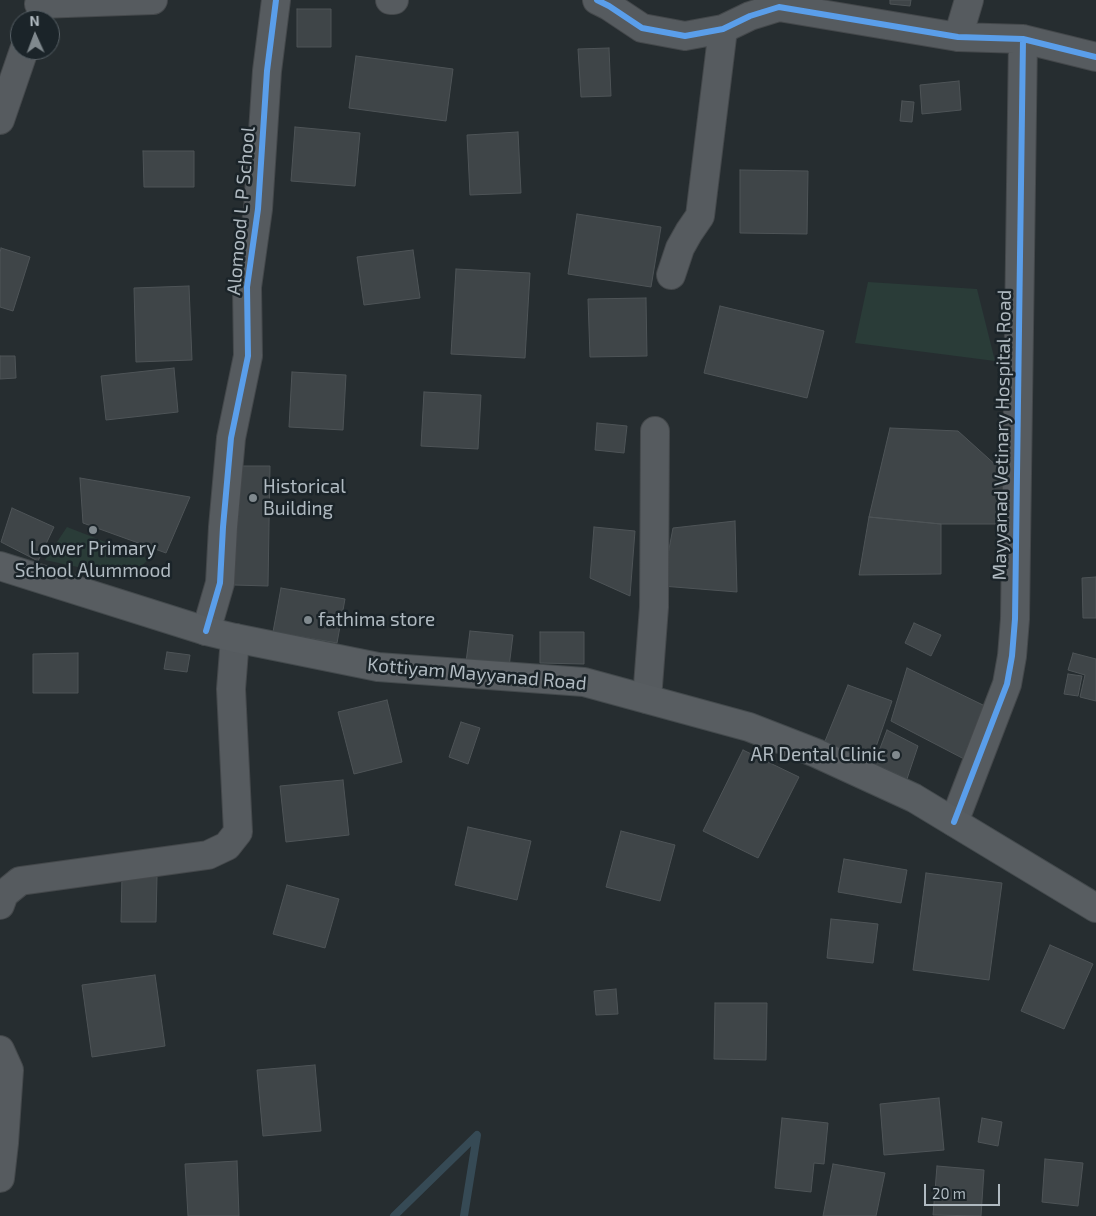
<!DOCTYPE html>
<html>
<head>
<meta charset="utf-8">
<style>
	body { margin:0 }
	#map { position:relative; width:1096px; height:1216px; overflow:hidden; background:#262d30; font-family:"Exo 2",sans-serif }
	canvas { display:block }
	.north { position:absolute; left:10px; top:10px; width:50px; height:50px; box-sizing:border-box; background:#1b2429; border:1px solid #576066; border-radius:50%; rotate:358deg; font-size:14px; font-weight:700; line-height:20px; text-align:center; color:#b0bac1 }
	.north::after { content:''; display:block; margin:auto; width:18px; height:22px; background:#80898e; clip-path:polygon(50% 0,100% 100%,50% 72%,0 100%) }
	.scale { position:absolute; left:924px; top:1184px; width:76px; height:22px; box-sizing:border-box; border:2px solid #b0bac1; border-top:0; padding-left:6px; font-size:15px; line-height:18px; white-space:nowrap; color:#b0bac1; -webkit-text-stroke:4px #1b2429; paint-order:stroke }
</style>
</head>
<body>
<div id="map">
<canvas width="1096" height="1216"></canvas>
<div class="north">N</div>
<div class="scale">20 m</div>
</div>
<script>
const context = document.querySelector('canvas').getContext('2d');
context.lineJoin = 'round';
function fill(path, color) {
  context.fillStyle = color;
  context.fill(path, 'evenodd');
}
function poly(rows) {
  const path = new Path2D();
  for (const r of rows) {
    path.moveTo(r[0], r[1]);
    for (let i = 2; i < r.length; i += 2) path.lineTo(r[i], r[i + 1]);
  }
  return path;
}
function strokePath(path, color, width, dash) {
  context.strokeStyle = color;
  context.lineWidth = width;
  context.lineCap = dash ? 'butt' : 'round';
  context.setLineDash(dash || []);
  context.stroke(path);
}
function drawText(font, color, halo, rows, align = 'center') {
  context.font = font + ' "Exo 2",sans-serif';
  context.lineWidth = 5;
  context.setLineDash([]);
  context.textBaseline = 'middle';
  context.strokeStyle = halo;
  context.fillStyle = color;
  for (const [text, x, y, turn = 0] of rows) {
    context.save();
    context.translate(x, y);
    context.rotate((+turn || 0) * Math.PI / 180);
    context.textAlign = isNaN(turn) ? turn : align;
    if (halo) context.strokeText(text, 0, 0);
    context.fillText(text, 0, 0);
    context.restore();
  }
}
fill(poly([
	[868,282,977,289,995,361,855,343],
	[67,527,149,559,129,578,45,560]
]), '#2a3c38');
strokePath(poly([
	[394,1216,477,1135,464,1216]
]), '#364a55', 8);
const building = poly([
	[890,0,911,0,910,6,890,4,890,0],
	[297,9,331,9,331,47,297,47,297,9],
	[609,48,611,96,581,97,578,49,609,48],
	[356,56,453,69,446,121,349,108,356,56],
	[959,81,961,110,922,114,920,85,959,81],
	[902,101,914,102,912,122,900,121,902,101],
	[295,127,360,133,355,186,291,181,295,127],
	[518,132,521,193,470,195,467,135,518,132],
	[143,151,194,151,194,187,144,187,143,151],
	[740,170,808,171,807,234,740,233,740,170],
	[577,214,661,227,651,287,568,274,577,214],
	[1,248,30,257,13,311,0,307,0,253,1,248],
	[413,250,420,298,364,305,357,257,413,250],
	[456,269,530,273,525,358,451,354,456,269],
	[189,286,192,360,136,362,134,288,189,286],
	[646,298,647,356,590,357,588,299,646,298],
	[720,306,824,331,807,398,704,373,720,306],
	[0,356,15,356,16,378,0,379,0,356],
	[174,368,178,412,106,420,101,376,174,368],
	[292,372,346,375,343,430,289,427,292,372],
	[424,392,481,395,478,449,421,446,424,392],
	[597,423,627,426,624,453,595,450,597,423],
	[890,428,958,431,999,468,1009,524,941,524,869,517,890,428],
	[237,466,270,466,268,586,234,585,237,466],
	[80,478,190,497,166,553,83,523,80,478],
	[12,508,54,527,38,561,1,542,12,508],
	[869,517,941,524,941,574,859,575,869,517],
	[735,521,737,592,662,586,673,528,735,521],
	[594,527,635,531,630,596,590,578,594,527],
	[1096,577,1096,618,1083,618,1082,578,1096,577],
	[281,588,345,599,337,643,273,632,281,588],
	[914,623,941,635,931,656,905,643,914,623],
	[470,631,513,635,509,667,466,662,470,631],
	[540,632,584,632,584,664,540,663,540,632],
	[167,652,190,655,187,672,164,669,167,652],
	[78,653,78,693,33,693,33,654,78,653],
	[1073,653,1096,659,1096,701,1080,697,1085,675,1068,670,1073,653],
	[907,668,985,706,966,760,891,721,907,668],
	[1068,674,1082,676,1078,696,1064,694,1068,674],
	[848,685,892,701,871,761,823,746,848,685],
	[387,700,402,762,354,774,338,712,387,700],
	[461,722,480,728,468,764,449,757,461,722],
	[887,730,918,746,907,779,874,764,887,730],
	[743,750,799,777,758,858,703,831,743,750],
	[343,780,349,835,286,842,280,786,343,780],
	[468,827,531,841,517,900,455,885,468,827],
	[621,831,675,845,660,901,606,887,621,831],
	[844,859,907,870,901,903,838,892,844,859],
	[926,873,1002,883,989,980,913,970,926,873],
	[122,876,157,876,156,922,121,922,122,876],
	[287,885,339,899,325,948,273,934,287,885],
	[831,919,878,924,873,963,827,958,831,919],
	[1050,945,1093,964,1064,1029,1021,1011,1050,945],
	[155,975,165,1046,92,1057,82,985,155,975],
	[616,989,618,1014,596,1015,594,991,616,989],
	[715,1003,767,1003,766,1060,714,1059,715,1003],
	[315,1065,321,1131,263,1136,257,1070,315,1065],
	[939,1098,944,1150,884,1155,880,1104,939,1098],
	[782,1118,828,1123,824,1164,814,1163,811,1192,775,1188,782,1118],
	[982,1118,1002,1122,998,1146,978,1142,982,1118],
	[1045,1159,1083,1163,1078,1206,1042,1202,1045,1159],
	[237,1161,239,1216,188,1216,185,1164,237,1161],
	[833,1164,885,1173,876,1216,823,1216,833,1164],
	[937,1166,984,1170,981,1216,933,1215,937,1166]
]);
fill(building, '#3f4548');
strokePath(building, '#4e5457', 1);
const minor = poly([
	[40,0,39,4,153,0],
	[390,0,394,0],
	[597,0,609,6,642,28,685,36,723,29,750,16,779,7,958,37,1023,39,1096,57],
	[958,37,969,0],
	[0,120,24,50],
	[671,275,680,248,689,232,700,216,723,29],
	[206,631,220,583,223,527,231,438,248,356,247,287,258,209,267,71,276,0],
	[647,699,654,607,655,431],
	[954,822,1007,684,1012,656,1015,619,1023,39],
	[0,905,4,894,20,881,208,855,227,846,238,832,231,689,235,638],
	[0,1050,9,1070,4,1143,0,1147],
	[0,1178,4,1143]
]);
const major = poly([
	[0,566,206,631,235,638,378,667,584,682,749,727,816,753,914,798,1096,908]
]);
strokePath(minor, '#44484b', 30);
strokePath(major, '#444a4d', 30);
strokePath(minor, '#565b5f', 28);
strokePath(major, '#585d61', 28);
strokePath(poly([
	[597,0,609,6,642,28,685,36,723,29,750,16,779,7,958,37,1023,39,1096,57],
	[206,631,220,583,223,527,231,438,248,356,247,287,258,209,267,71,276,0],
	[954,822,1007,684,1012,656,1015,619,1023,39]
]), '#5a9eea', 6);
for (const [x, y, r, color] of [
	[253,498,5,"#80898e"],
	[93,530,5,"#80898e"],
	[308,620,5,"#80898e"],
	[896,755,5,"#80898e"]
]) {
  const dot = new Path2D();
  dot.arc(x, y, r, 0, 2 * Math.PI);
  context.fillStyle = color;
  context.fill(dot);
  strokePath(dot, '#1b2429', 2);
}
drawText('19px', '#b0bac1', '#1b2429', [
	["Alomood L P School",241,211,-85],
	["Mayyanad Vetinary Hospital Road",1002,435,-89],
	["Kottiyam Mayyanad Road",477,674,5]
]);
drawText('19px', '#b0bac1', '#1b2429', [
	["Historical",263,487],
	["Building",263,509],
	["Lower Primary",93,549,"center"],
	["School Alummood",93,571,"center"],
	["fathima store",318,620],
	["AR Dental Clinic",886,755,"right"]
], 'left');
</script>
</body>
</html>
